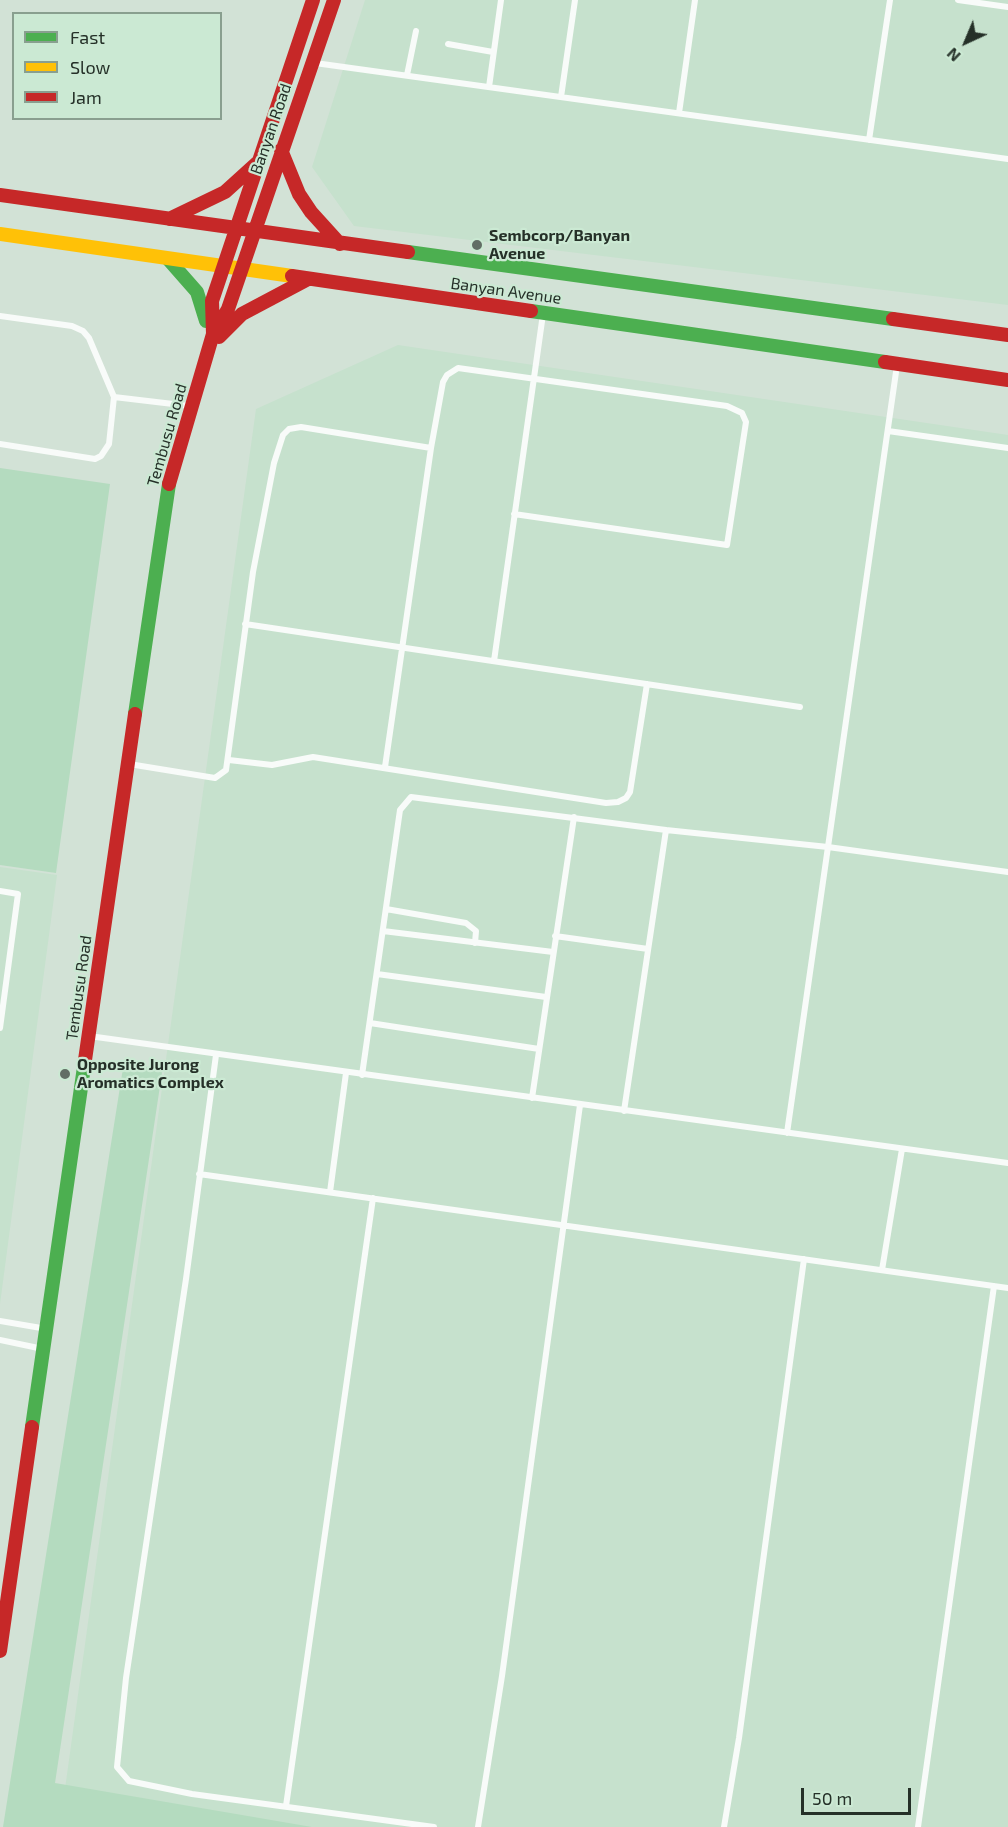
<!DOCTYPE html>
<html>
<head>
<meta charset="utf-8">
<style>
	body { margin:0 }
	#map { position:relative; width:1008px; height:1827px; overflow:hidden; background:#d2e2d6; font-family:"Exo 2",sans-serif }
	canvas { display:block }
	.legend { position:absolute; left:12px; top:12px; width:210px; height:108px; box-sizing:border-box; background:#cbe9d3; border:2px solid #899f8f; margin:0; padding:8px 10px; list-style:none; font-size:18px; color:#253028 }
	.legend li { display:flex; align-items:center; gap:12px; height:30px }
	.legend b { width:30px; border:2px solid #899f8f }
	.north { position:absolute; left:936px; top:12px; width:60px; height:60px; -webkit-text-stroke:4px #cbe9d3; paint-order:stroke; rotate:224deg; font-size:16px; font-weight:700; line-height:24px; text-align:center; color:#253028 }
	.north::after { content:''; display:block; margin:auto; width:21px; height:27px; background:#253028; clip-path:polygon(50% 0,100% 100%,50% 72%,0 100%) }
	.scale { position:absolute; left:801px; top:1788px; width:110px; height:27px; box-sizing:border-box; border:3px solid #253028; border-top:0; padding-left:8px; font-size:18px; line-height:21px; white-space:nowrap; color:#253028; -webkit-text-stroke:4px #cbe9d3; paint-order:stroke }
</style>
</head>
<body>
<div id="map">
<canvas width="1008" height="1827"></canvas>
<ul class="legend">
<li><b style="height:8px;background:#4caf50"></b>Fast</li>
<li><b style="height:8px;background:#ffc107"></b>Slow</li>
<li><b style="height:8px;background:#c62828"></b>Jam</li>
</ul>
<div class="north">N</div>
<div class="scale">50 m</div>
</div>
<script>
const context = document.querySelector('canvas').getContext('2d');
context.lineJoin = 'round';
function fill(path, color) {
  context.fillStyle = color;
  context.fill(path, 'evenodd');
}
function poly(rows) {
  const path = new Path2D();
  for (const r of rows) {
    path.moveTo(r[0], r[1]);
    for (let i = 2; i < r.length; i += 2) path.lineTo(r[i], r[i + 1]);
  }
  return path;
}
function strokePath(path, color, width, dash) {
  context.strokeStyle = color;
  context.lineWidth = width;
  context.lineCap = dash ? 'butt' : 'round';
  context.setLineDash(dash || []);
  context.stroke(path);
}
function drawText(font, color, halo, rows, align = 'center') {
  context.font = font + ' "Exo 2",sans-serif';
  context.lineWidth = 4.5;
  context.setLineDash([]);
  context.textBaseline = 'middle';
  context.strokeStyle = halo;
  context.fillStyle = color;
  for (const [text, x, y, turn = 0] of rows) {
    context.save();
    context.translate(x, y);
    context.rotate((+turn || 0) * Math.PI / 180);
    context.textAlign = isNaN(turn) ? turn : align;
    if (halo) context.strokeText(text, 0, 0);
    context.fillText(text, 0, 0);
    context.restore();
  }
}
fill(poly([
	[365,0,1008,0,1008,305,354,226,312,167],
	[398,345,1008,435,1008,1827,249,1827,64,1796,256,409],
	[0,867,57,875,0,1304]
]), '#c6e1cd');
fill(poly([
	[0,468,110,484,56,873,0,865],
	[163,1066,55,1783,312,1827,3,1827,123,1068]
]), '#b4dbbf');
strokePath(poly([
	[958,0,1008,7],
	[448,44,493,52],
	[315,63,1008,159],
	[407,75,416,31],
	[489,87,501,0],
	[561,97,575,0],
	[679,113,695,0],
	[869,140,890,0],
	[0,316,72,326,83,331,89,338,114,397,109,444,101,456,95,459,0,444],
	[114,397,190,406],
	[888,431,1008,448],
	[245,624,800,707],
	[494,661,543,314],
	[229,760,272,765,313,757,606,803,618,802,626,798,630,792,647,684],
	[129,764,215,778,226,770,253,572,274,463,283,435,289,429,301,427,431,448],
	[385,767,431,448,443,382,447,375,458,368,727,406,742,413,746,422,727,545,514,514],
	[0,891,18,894,0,1028],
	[386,909,466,923,476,931,475,943],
	[383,931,553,952],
	[555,936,648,949],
	[377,974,546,997],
	[370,1023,539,1049],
	[89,1036,1008,1163],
	[216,1055,186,1279,126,1678,117,1767,129,1781,192,1794,434,1827],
	[362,1075,400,810,411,797,666,830,828,847,1008,872],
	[532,1098,574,817],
	[624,1111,666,830],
	[787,1133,897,365],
	[199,1174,1008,1288],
	[330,1192,346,1073],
	[882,1270,902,1149],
	[0,1321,47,1329],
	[0,1340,43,1349],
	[286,1806,373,1198],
	[478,1827,502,1676,580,1105],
	[724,1827,739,1738,804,1259],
	[918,1827,994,1286]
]), '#f8fbf9', 6);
strokePath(poly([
	[408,252,893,319],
	[168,259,197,292,206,321],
	[531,311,885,362],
	[135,714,169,484],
	[32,1427,85,1060]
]), '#4caf50', 14);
strokePath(poly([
	[0,234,292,276]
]), '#ffc107', 14);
strokePath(poly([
	[281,150,299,194,311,212,340,244],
	[0,195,408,252],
	[169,219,225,192,257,163],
	[292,276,531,311],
	[893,319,1008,335],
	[214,333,228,309,334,0],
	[219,337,242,314,308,279],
	[885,362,1008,380],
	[169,484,213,334,212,301,313,0],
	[85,1060,135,714],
	[0,1651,32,1427]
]), '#c62828', 14);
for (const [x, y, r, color] of [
	[477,245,6,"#626e65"],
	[65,1074,6,"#626e65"]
]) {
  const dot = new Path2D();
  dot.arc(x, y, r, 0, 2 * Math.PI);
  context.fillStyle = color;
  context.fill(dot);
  strokePath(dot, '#cbe9d3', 2);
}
drawText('16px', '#253028', '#cbe9d3', [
	["Banyan Road",271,129,-71],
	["Banyan Avenue",506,291,8],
	["Tembusu Road",167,435,-74],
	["Tembusu Road",79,988,-82]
]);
drawText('bold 16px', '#253028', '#cbe9d3', [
	["Sembcorp/Banyan",489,236],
	["Avenue",489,254],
	["Opposite Jurong",77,1065],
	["Aromatics Complex",77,1083]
], 'left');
</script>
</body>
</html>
